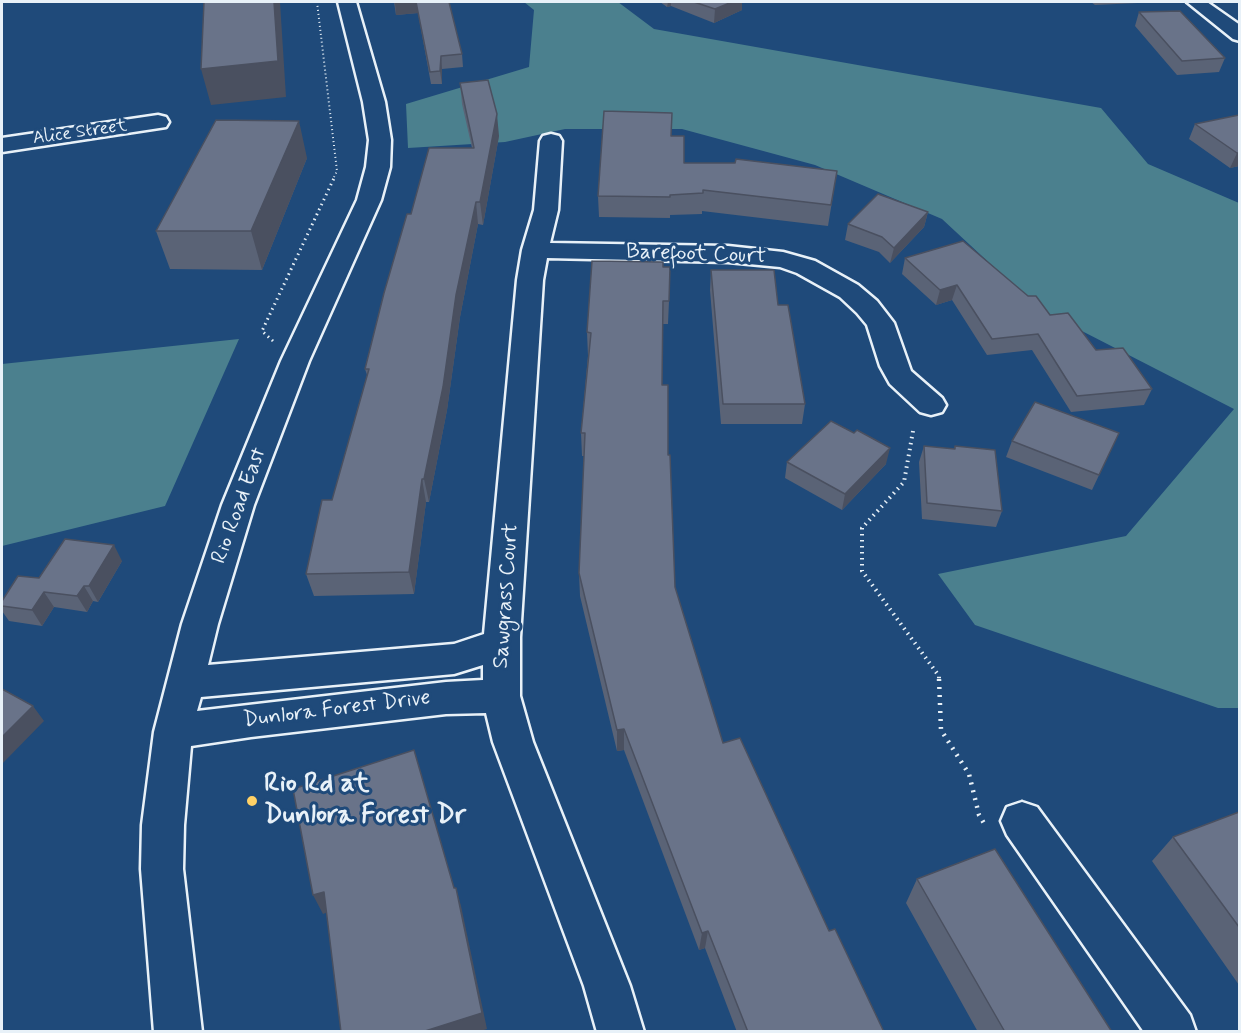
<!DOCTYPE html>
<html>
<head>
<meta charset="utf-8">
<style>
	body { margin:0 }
	#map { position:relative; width:1241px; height:1033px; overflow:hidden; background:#1f4a7a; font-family:Mynerve,sans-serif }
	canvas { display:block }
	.frame { position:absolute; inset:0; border:3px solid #e8f1f8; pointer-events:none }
</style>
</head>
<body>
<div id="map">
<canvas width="1241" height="1033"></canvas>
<div class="frame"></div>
</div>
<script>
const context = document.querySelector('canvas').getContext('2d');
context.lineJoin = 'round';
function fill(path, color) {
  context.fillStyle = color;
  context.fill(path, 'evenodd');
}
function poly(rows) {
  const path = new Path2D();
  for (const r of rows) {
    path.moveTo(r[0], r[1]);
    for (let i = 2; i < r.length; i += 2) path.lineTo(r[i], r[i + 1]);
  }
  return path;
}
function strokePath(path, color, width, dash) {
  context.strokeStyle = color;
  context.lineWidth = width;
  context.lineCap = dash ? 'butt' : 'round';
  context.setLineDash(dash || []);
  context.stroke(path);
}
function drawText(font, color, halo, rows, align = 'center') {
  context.font = font + ' Mynerve,sans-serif';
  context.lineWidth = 6;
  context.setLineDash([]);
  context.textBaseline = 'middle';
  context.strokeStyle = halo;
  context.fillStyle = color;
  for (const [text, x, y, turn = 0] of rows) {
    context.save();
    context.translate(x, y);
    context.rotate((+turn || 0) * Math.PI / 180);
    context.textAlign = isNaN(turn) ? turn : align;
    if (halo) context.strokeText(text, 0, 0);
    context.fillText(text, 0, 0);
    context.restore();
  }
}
fill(poly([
	[524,2,618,2,654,29,1101,108,1148,164,1239,203,1239,708,1218,708,975,625,938,574,1126,536,1234,409,1039,309,942,219,815,165,682,129,565,129,505,142,408,148,406,104,529,67,534,10],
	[239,339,165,506,2,546,2,364]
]), '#4b808e');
const minor = poly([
	[338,2,356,2,385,102,391,140,390,167,381,200,309,361,254,505,218,624,208,665,454,644,484,634,517,280,522,250,534,210,540,141,543,136,551,134,559,136,562,141,558,210,550,243,728,246,783,252,815,261,858,285,877,301,894,323,911,371,942,398,946,405,942,412,931,415,920,412,890,384,880,366,867,325,857,313,840,297,797,273,780,267,728,262,547,258,543,280,520,637,520,696,533,742,630,986,644,1032,597,1032,584,986,493,742,486,713,446,714,251,737,191,746,184,825,183,869,202,1032,154,1032,141,869,142,825,154,732,182,624,222,505,281,361,357,200,366,167,369,140,363,102,338,2],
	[483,665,483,680,446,682,197,711,201,697,454,674,483,665],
	[1187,2,1207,2,1240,25,1240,41,1233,39,1187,2],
	[158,115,166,117,169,122,166,127,2,152,2,138,158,115],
	[1022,802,1037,807,1190,1015,1196,1032,1144,1032,1007,835,1001,821,1007,807,1022,802]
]);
strokePath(minor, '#e8f1f8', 5);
strokePath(poly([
	[317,2,337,171,334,177]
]), '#e8f1f8', 2, [1, 3]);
strokePath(poly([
	[273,341,262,331,335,176]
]), '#e8f1f8', 3, [1.5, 4]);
strokePath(poly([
	[913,431,904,482,862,528,862,571,939,676,939,680]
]), '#e8f1f8', 4, [1.5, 4.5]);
strokePath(poly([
	[939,679,941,730,969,774,979,815,985,825]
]), '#e8f1f8', 4.5, [2, 6]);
fill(minor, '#1f4a7a');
fill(poly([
	[394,2,446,2,462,54,463,67,442,69,442,84,431,84,418,13,396,15],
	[660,2,742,2,742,10,714,23,671,6,667,7],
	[1091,2,1138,2,1138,3,1095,5],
	[1139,12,1225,58,1219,72,1177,75,1135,26],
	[460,83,499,136,483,225,478,224,460,317,447,410,429,502,426,502,414,594,314,596,306,574,332,500,367,375,365,369,411,214,472,148,462,104],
	[1239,115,1239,166,1230,168,1189,139,1195,124],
	[671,136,684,163,837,171,828,226,702,211,702,214,670,215,670,218,599,217,598,196],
	[307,158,262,270,170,269,156,231],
	[928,212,924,227,890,263,879,252,845,240,848,224],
	[905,258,1050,315,1096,350,1152,389,1144,405,1071,412,1032,350,987,355,952,300,936,305,902,274],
	[663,267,669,301,668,324,663,324,662,385,668,455,675,587,723,743,829,931,884,1032,737,1032,705,948,699,950,624,750,617,751,580,596,579,573,584,456,582,456,581,433,588,356,587,332],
	[711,270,778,305,805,404,802,424,721,424,710,290],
	[854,433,886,464,842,510,785,478,787,462],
	[1119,433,1092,490,1006,457,1012,441],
	[924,446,954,449,955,446,1002,511,996,527,922,519,919,462],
	[122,561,98,602,93,601,87,612,54,607,42,626,9,621,2,611,2,601,39,578],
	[1239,812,1239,985,1152,861,1173,837],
	[917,879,1112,1032,978,1032,906,903]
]), '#5a6376');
fill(poly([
	[274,2,280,2,286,97,211,105,201,69],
	[416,2,418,13,396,15,395,3],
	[668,2,671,2,671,6,667,7],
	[732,2,742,2,742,10,714,23,715,9],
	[441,56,442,69,442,84,440,71],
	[497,114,499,136,483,225,480,202],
	[299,121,307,158,262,270,251,231],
	[1237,153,1239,153,1239,166,1230,168],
	[476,202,478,224,460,317,447,410,429,502,424,479,456,295],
	[928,212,924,227,890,263,894,248],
	[957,285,952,300,936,305,940,290],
	[890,448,886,464,842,510,845,494],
	[422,479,426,502,414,594,409,572],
	[114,545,122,561,98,602,89,586],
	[84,586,93,601,87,612,77,596],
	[44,592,54,607,42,626,32,610],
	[33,706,44,721,2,764,2,737],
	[624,729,624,750,617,751,617,730],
	[456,888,461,906,487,1029,478,1032,422,1032],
	[324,892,333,910,323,914,313,895],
	[708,931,705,948,699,950,702,933]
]), '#4a5060');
const building = poly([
	[204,2,274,2,278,61,201,69,204,2],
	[394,2,412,2,395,3,394,2],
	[416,2,449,2,462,54,441,56,440,71,430,72,416,2],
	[694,2,732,2,715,9,694,2],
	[1180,11,1225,58,1182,61,1139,12,1180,11],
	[488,80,497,114,480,202,476,202,456,295,443,387,424,479,422,479,409,572,306,574,322,500,332,500,369,369,365,369,384,293,407,214,411,214,429,148,474,148,460,83,488,80],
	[604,111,672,113,671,136,684,136,684,163,735,163,736,159,837,171,831,205,703,190,703,193,670,195,670,197,598,196,604,111],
	[1239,115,1239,153,1237,153,1195,124,1239,115],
	[216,120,299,121,251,231,156,231,216,120],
	[878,194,928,212,894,248,882,237,848,224,878,194],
	[963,241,1028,296,1036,296,1050,315,1068,313,1096,350,1123,348,1152,389,1077,396,1038,334,992,339,957,285,940,290,905,258,963,241],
	[592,261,663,262,663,267,670,267,669,301,663,301,662,385,668,385,668,455,670,455,675,587,723,743,740,738,829,931,835,929,884,1032,748,1032,708,931,702,933,624,729,617,730,579,573,585,433,581,433,591,333,587,332,592,261],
	[711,270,774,270,778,305,788,305,805,404,723,404,711,270],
	[1035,402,1119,433,1099,475,1012,441,1035,402],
	[831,421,854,433,857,430,890,448,845,494,787,462,831,421],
	[924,446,955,449,955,446,995,450,1002,511,927,503,924,446],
	[65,539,114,545,89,586,84,586,77,596,44,592,32,610,2,606,2,601,18,576,39,578,65,539],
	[2,689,33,706,2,737,2,689],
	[414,750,454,888,456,888,482,1013,422,1032,341,1032,324,892,313,895,293,789,414,750],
	[1239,812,1239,927,1173,837,1239,812],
	[995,849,1112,1032,1005,1032,917,879,995,849]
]);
fill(building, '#697389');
strokePath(building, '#4a5060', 1.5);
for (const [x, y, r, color] of [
	[252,801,6,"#ffd166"]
]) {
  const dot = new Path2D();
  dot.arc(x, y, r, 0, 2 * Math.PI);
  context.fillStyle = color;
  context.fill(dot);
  strokePath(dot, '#1f4a7a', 2);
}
drawText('18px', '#e8f1f8', '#1f4a7a', [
	["Alice Street",80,133,-8]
]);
drawText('22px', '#e8f1f8', '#1f4a7a', [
	["Barefoot Court",696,255,2],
	["Rio Road East",240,506,-70],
	["Sawgrass Court",507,596,-86],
	["Dunlora Forest Drive",337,710,-7]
]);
drawText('bold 27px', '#e8f1f8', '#1f4a7a', [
	["Rio Rd at",264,785],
	["Dunlora Forest Dr",264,816]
], 'left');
</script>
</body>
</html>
